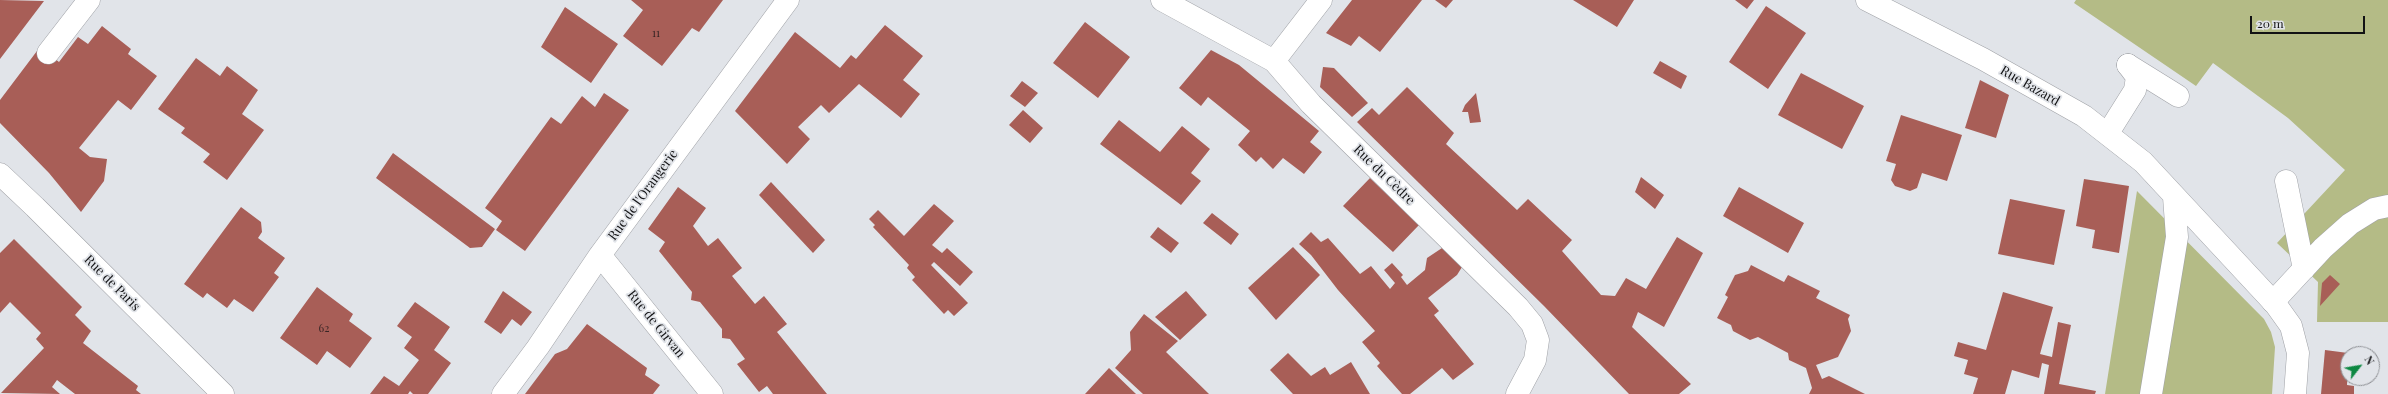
<!DOCTYPE html>
<html>
<head>
<meta charset="utf-8">
<style>
	body { margin:0 }
	#map { position:relative; width:2388px; height:394px; overflow:hidden; background:#e1e4e9; font-family:"Playfair Display",serif }
	canvas { display:block }
	.north { position:absolute; left:2340px; top:346px; width:40px; height:40px; box-sizing:border-box; background:#e1e4e9; border:1px solid #8e9094; border-radius:50%; rotate:59deg; font-size:11px; font-weight:700; line-height:16px; text-align:center; color:#121214 }
	.north::after { content:''; display:block; margin:auto; width:14px; height:18px; background:#0d8842; clip-path:polygon(50% 0,100% 100%,50% 72%,0 100%) }
	.scale { position:absolute; left:2250px; top:16px; width:115px; height:18px; box-sizing:border-box; border:2px solid #121214; border-top:0; padding-left:5px; font-size:12px; line-height:14px; white-space:nowrap; color:#121214; -webkit-text-stroke:3px #e1e4e9; paint-order:stroke }
</style>
</head>
<body>
<div id="map">
<canvas width="2388" height="394"></canvas>
<div class="north">N</div>
<div class="scale">20 m</div>
</div>
<script>
const context = document.querySelector('canvas').getContext('2d');
context.lineJoin = 'round';
function fill(path, color) {
  context.fillStyle = color;
  context.fill(path, 'evenodd');
}
function poly(rows) {
  const path = new Path2D();
  for (const r of rows) {
    path.moveTo(r[0], r[1]);
    for (let i = 2; i < r.length; i += 2) path.lineTo(r[i], r[i + 1]);
  }
  return path;
}
function strokePath(path, color, width, dash) {
  context.strokeStyle = color;
  context.lineWidth = width;
  context.lineCap = dash ? 'butt' : 'round';
  context.setLineDash(dash || []);
  context.stroke(path);
}
function drawText(font, color, halo, rows, align = 'center') {
  context.font = font + ' "Playfair Display",serif';
  context.lineWidth = 3.5;
  context.setLineDash([]);
  context.textBaseline = 'middle';
  context.strokeStyle = halo;
  context.fillStyle = color;
  for (const [text, x, y, turn = 0] of rows) {
    context.save();
    context.translate(x, y);
    context.rotate((+turn || 0) * Math.PI / 180);
    context.textAlign = isNaN(turn) ? turn : align;
    if (halo) context.strokeText(text, 0, 0);
    context.fillText(text, 0, 0);
    context.restore();
  }
}
fill(poly([
	[2076,0,2388,0,2388,322,2317,322,2318,282,2277,243,2345,170,2288,118,2213,63,2196,86,2074,3],
	[2137,191,2264,319,2271,332,2275,347,2272,394,2105,394]
]), '#b4bb86');
fill(poly([
	[0,0,44,1,0,59],
	[631,0,723,0,699,32,692,28,662,66,623,36,643,10],
	[1352,0,1422,0,1380,52,1359,36,1351,46,1326,33],
	[1435,0,1453,0,1446,8],
	[1573,0,1634,0,1617,27],
	[1735,0,1754,0,1747,9],
	[1766,6,1806,33,1768,89,1729,62],
	[565,7,618,44,591,83,541,47],
	[1085,22,1130,57,1098,98,1053,63],
	[885,25,923,56,903,80,920,94,901,118,859,84,829,113,821,105,798,127,810,139,787,164,735,111,795,32,840,68,851,55,856,59],
	[102,26,131,49,128,54,157,76,131,110,118,100,79,148,90,157,107,159,104,181,81,212,49,173,0,123,0,100,40,47,59,62,78,37,88,44],
	[1211,50,1239,65,1319,131,1310,142,1322,152,1304,174,1283,158,1273,169,1261,157,1256,162,1238,145,1250,131,1208,97,1201,106,1179,88],
	[196,58,220,76,227,66,258,90,242,114,264,130,227,180,203,162,210,154,181,133,185,128,158,109],
	[1660,61,1687,76,1681,89,1653,73],
	[1323,67,1334,68,1368,103,1352,117,1320,87],
	[1801,73,1864,106,1842,149,1778,115],
	[1980,80,2009,95,1996,138,1965,128],
	[1022,81,1038,93,1025,107,1010,96],
	[1407,87,1454,133,1446,144,1517,210,1528,199,1572,240,1562,251,1601,295,1615,296,1626,278,1646,289,1677,237,1703,253,1664,327,1638,312,1632,327,1691,384,1679,394,1629,394,1544,306,1357,122,1372,108,1379,115],
	[604,93,629,110,525,251,496,230,502,221,485,208,551,117,561,124,582,96,595,107],
	[1476,93,1481,122,1470,123,1468,112,1462,112,1465,105],
	[1023,110,1043,128,1030,143,1009,125],
	[1901,115,1962,135,1947,181,1922,173,1917,188,1910,191,1895,186,1891,180,1896,164,1886,161],
	[1119,120,1160,152,1182,126,1210,149,1191,173,1201,181,1181,205,1100,144],
	[393,153,495,229,482,247,470,248,376,178],
	[1641,177,1664,195,1655,209,1635,192],
	[1370,178,1419,225,1393,252,1343,206],
	[2084,179,2129,186,2119,253,2092,248,2095,230,2076,226],
	[771,182,825,240,813,253,759,195],
	[678,187,706,208,693,226,708,246,718,238,742,268,732,276,755,304,764,296,787,324,777,332,827,394,773,394,767,386,759,392,737,364,745,359,730,339,722,338,722,329,700,302,691,300,692,292,659,251,665,242,648,229],
	[1739,187,1804,223,1788,253,1723,216],
	[2010,199,2065,210,2054,265,1998,254],
	[934,204,954,221,932,245,942,253,947,248,973,272,960,286,934,262,931,265,968,303,954,316,948,310,944,314,912,280,915,277,907,268,909,265,873,227,875,225,869,219,878,210,904,236],
	[241,207,261,222,262,232,258,238,285,258,274,273,279,277,253,312,234,299,227,308,207,293,203,298,184,284],
	[1212,213,1239,234,1231,245,1203,223],
	[1158,227,1179,243,1171,253,1150,237],
	[1311,232,1321,242,1328,238,1360,274,1371,266,1390,289,1395,283,1384,270,1392,263,1403,275,1401,277,1407,285,1425,270,1427,258,1442,248,1462,267,1457,275,1428,298,1439,311,1434,315,1474,364,1453,380,1442,368,1410,394,1402,394,1377,366,1380,363,1362,342,1375,331,1338,290,1311,255,1299,244],
	[14,239,82,307,75,315,91,331,83,343,138,386,136,390,141,394,75,394,57,380,52,387,60,394,1,393,44,348,36,339,41,333,10,302,0,313,0,253],
	[1293,247,1320,275,1276,320,1248,288],
	[1751,265,1784,282,1788,275,1820,291,1816,298,1850,315,1848,319,1851,331,1838,357,1816,365,1822,379,1829,376,1865,394,1809,394,1812,388,1806,368,1789,360,1788,353,1758,337,1750,340,1733,331,1731,325,1717,318,1728,297,1725,295,1735,275,1748,271],
	[2330,275,2340,284,2320,306,2322,283],
	[317,287,353,314,349,321,372,338,350,368,327,351,317,365,280,338],
	[503,291,532,312,521,326,512,319,501,334,484,322],
	[1186,291,1207,315,1180,340,1155,317],
	[2003,292,2053,307,2040,354,2052,357,2058,322,2071,325,2059,384,2096,391,2095,394,2044,394,2049,365,2042,363,2039,378,2012,370,2005,394,1973,394,1978,378,1964,374,1968,360,1954,356,1958,342,1986,350],
	[415,302,450,327,434,350,451,363,428,394,413,394,410,391,408,394,370,394,384,376,399,386,419,360,404,348,412,337,397,326],
	[1144,314,1178,341,1166,352,1209,394,1143,394,1115,368,1131,350,1130,332],
	[587,324,647,368,645,375,660,385,653,394,525,394,555,354,567,349],
	[2325,350,2348,353,2347,385,2354,386,2354,394,2321,394],
	[1288,353,1311,376,1325,367,1330,375,1351,362,1370,394,1293,394,1270,370],
	[1109,368,1136,394,1085,394]
]), '#a85e57');
const service = poly([
	[48,53,89,0],
	[2108,133,2135,90,2137,77,2128,65],
	[2286,181,2304,269],
	[2273,302,2323,248,2350,224,2374,209,2388,206]
]);
const minor = poly([
	[1162,0,1274,61,1311,104,1518,307,1532,324,1538,340,1535,360,1517,394],
	[1867,0,1983,59,2084,116,2143,162,2276,305,2291,326,2298,353,2295,394],
	[1274,61,1321,0],
	[2128,65,2178,96],
	[600,255,712,394],
	[503,394,538,347,600,255,788,0],
	[2151,394,2177,237,2174,197]
]);
const secondary = poly([
	[0,174,35,207,223,394]
]);
strokePath(service, '#9fa1a6', 23);
strokePath(minor, '#9fa1a6', 23);
strokePath(secondary, '#9fa1a6', 23);
strokePath(service, '#fff', 22);
strokePath(minor, '#fff', 22);
strokePath(secondary, '#fff', 22);
drawText('11px', '#382525', null, [
	["11",656,34],
	["62",324,329]
]);
drawText('13px', '#121214', '#e1e4e9', [
	["Rue Bazard",2030,86,30],
	["Rue du Cèdre",1384,175,44],
	["Rue de l'Orangerie",643,195,-54],
	["Rue de Paris",112,283,45],
	["Rue de Girvan",656,324,51]
]);
</script>
</body>
</html>
